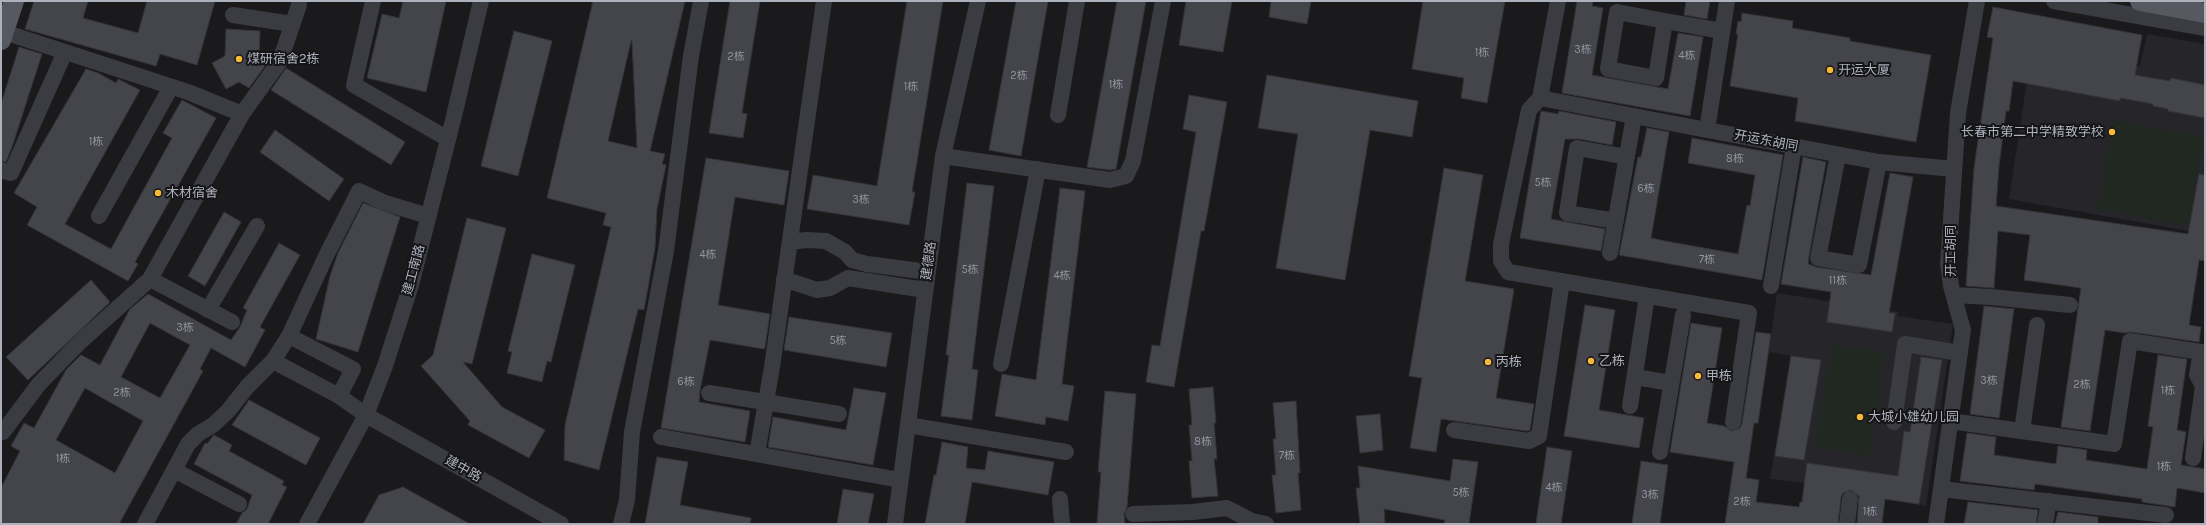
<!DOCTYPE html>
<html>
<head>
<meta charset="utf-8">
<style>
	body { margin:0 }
	#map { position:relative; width:2206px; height:525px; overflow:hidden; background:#1a1a1d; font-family:Karla,sans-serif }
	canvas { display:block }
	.frame { position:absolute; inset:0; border:2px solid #adb1bc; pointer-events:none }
</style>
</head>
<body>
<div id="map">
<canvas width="2206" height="525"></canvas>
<div class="frame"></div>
</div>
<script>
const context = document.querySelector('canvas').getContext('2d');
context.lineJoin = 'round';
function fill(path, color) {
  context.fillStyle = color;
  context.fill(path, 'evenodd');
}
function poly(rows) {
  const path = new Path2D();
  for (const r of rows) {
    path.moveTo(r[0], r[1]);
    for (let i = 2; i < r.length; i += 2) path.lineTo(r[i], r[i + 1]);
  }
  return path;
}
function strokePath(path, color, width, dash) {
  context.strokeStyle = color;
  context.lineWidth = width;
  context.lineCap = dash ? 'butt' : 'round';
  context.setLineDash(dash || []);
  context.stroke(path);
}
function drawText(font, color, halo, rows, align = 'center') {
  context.font = font + ' Karla,"Noto Sans SC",sans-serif';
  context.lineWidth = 4;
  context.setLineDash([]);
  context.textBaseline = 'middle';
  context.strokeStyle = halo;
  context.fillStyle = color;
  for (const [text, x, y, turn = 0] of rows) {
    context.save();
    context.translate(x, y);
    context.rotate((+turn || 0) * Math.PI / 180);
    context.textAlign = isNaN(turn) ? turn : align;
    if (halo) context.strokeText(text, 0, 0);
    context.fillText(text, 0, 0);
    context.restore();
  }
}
fill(poly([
	[2147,34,2205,44,2205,234,2009,199,2032,47,2140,66],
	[1777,293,1898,312,1898,316,1953,324,1926,506,1844,493,1844,487,1770,479,1791,356,1769,352]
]), '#26262a');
fill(poly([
	[2113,120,2204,137,2188,226,2097,209],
	[1831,344,1886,353,1869,456,1815,447]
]), '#202821');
const building = poly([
	[34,1,88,1,83,18,138,33,147,1,215,1,197,65,160,54,156,66,25,29,34,1],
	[403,1,446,1,426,92,367,78,382,14,399,18,403,1],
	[593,1,685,1,650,151,665,154,662,164,666,165,657,209,655,248,644,310,638,309,599,470,564,460,565,425,611,227,603,225,606,213,547,198,593,1],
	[631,41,632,41,637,148,608,141,631,41],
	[730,1,760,1,742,113,747,114,743,138,709,133,730,1],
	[907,1,943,1,912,192,915,192,909,225,807,209,813,175,877,186,907,1],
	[1016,1,1048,1,1021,156,989,150,1016,1],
	[1117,1,1146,1,1116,169,1110,170,1087,167,1117,1],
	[1186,1,1232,1,1223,52,1179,45,1186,1],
	[1271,1,1311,1,1307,24,1269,17,1271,1],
	[1423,1,1505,1,1487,103,1461,98,1464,78,1412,69,1423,1],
	[1577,1,1593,1,1592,6,1603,8,1592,75,1668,89,1678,33,1703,37,1690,116,1562,93,1577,1],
	[1686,1,1710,1,1707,19,1684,15,1686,1],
	[1993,7,2142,35,2135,75,2170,81,2171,78,2205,85,2205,118,2168,111,2168,109,2153,106,2153,104,2120,98,2120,101,2013,81,2009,111,2006,111,1999,166,1996,206,2188,234,2199,174,2205,175,2205,261,2199,260,2189,325,2201,327,2199,342,2131,332,2125,333,2105,330,2090,431,2061,427,2081,288,2024,280,2030,235,1998,231,1994,288,1966,286,1974,168,1993,38,1987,37,1993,7],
	[1742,13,1793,21,1792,28,1850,38,1850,41,1931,55,1916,142,1795,121,1798,98,1730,86,1738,34,1736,34,1738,21,1741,22,1742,13],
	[226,29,260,31,259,62,265,66,249,88,239,82,226,89,212,63,225,56,226,29],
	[514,31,552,41,518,176,481,166,514,31],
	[19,47,42,54,13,144,6,162,1,161,1,104,19,47],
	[286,68,405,142,391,165,271,90,286,68],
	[86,69,98,73,116,83,118,79,140,90,65,224,111,249,172,138,163,133,182,100,216,118,135,262,138,264,128,281,27,225,37,207,14,193,86,69],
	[1267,75,1418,101,1412,137,1370,130,1345,280,1276,268,1298,134,1258,128,1267,75],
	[1189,95,1227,102,1204,231,1201,231,1174,387,1146,382,1152,345,1160,346,1196,132,1183,129,1189,95],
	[1541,111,1558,114,1559,111,1616,122,1612,145,1579,139,1565,139,1551,219,1605,229,1601,251,1520,238,1541,111],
	[1647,128,1669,132,1651,238,1665,241,1738,254,1747,205,1750,206,1755,175,1688,163,1692,138,1783,155,1762,280,1619,255,1638,157,1641,157,1647,128],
	[275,130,344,179,329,201,260,152,275,130],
	[1803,157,1826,162,1809,256,1808,264,1816,267,1871,275,1890,173,1913,177,1889,313,1895,313,1892,332,1827,322,1831,292,1781,284,1803,157],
	[706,158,789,171,784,205,735,197,718,305,770,314,765,347,764,349,710,340,700,391,699,402,750,411,745,442,661,428,706,158],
	[1444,168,1483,175,1465,281,1514,289,1496,398,1534,404,1530,430,1527,431,1441,419,1436,452,1410,448,1422,378,1409,376,1444,168],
	[967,183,994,186,972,369,978,370,972,420,941,416,949,355,946,355,967,183],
	[1060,188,1085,191,1062,384,1074,386,1068,421,1046,417,1045,425,995,416,1002,374,1036,380,1060,188],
	[363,203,400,217,358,352,316,339,330,276,338,253,363,203],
	[224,212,241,222,205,286,188,276,224,212],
	[467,218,506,228,472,364,463,362,502,407,545,430,529,458,468,425,470,421,421,366,433,355,467,218],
	[279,243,300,255,260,327,265,330,245,367,211,348,200,369,203,371,119,524,1,524,1,488,20,451,11,446,24,423,34,428,66,370,81,355,100,365,130,309,148,294,231,340,240,327,247,310,243,308,279,243],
	[150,323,190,345,160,398,121,377,150,323],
	[85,388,143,421,115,473,56,440,85,388],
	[532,254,575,265,551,362,547,361,542,382,507,373,512,352,508,351,532,254],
	[91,280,110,302,28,380,6,357,91,280],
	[1585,305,1615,310,1599,410,1644,418,1639,448,1564,436,1585,305],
	[1984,306,2014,309,1999,418,1970,414,1984,306],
	[789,317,892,333,886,367,784,350,789,317],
	[1691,323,1722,328,1707,423,1724,426,1732,431,1740,428,1742,423,1756,332,1771,334,1758,423,1754,423,1746,478,1759,480,1756,502,1799,507,1800,502,1802,502,1807,463,1898,476,1904,431,1910,432,1921,357,1942,360,1919,504,1885,499,1882,524,1857,524,1859,496,1851,490,1843,493,1841,497,1838,524,1725,524,1734,462,1670,452,1691,323],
	[2158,355,2187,359,2177,430,2186,432,2181,465,2205,469,2205,493,2177,488,2175,507,2142,502,2142,499,2035,484,2034,490,1960,481,1967,433,1996,437,1994,455,2056,464,2058,446,2087,450,2086,460,2147,469,2153,427,2148,426,2158,355],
	[1791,356,1821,360,1804,460,1775,456,1791,356],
	[1213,387,1216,423,1214,423,1217,459,1214,459,1218,496,1192,498,1189,461,1192,461,1189,425,1192,425,1189,389,1213,387],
	[854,388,886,393,873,465,768,447,773,417,846,430,854,388],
	[1105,391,1136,394,1127,507,1124,514,1125,524,1097,524,1101,472,1098,472,1105,391],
	[249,400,320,438,306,465,232,425,249,400],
	[1296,401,1300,473,1298,473,1301,510,1276,513,1272,475,1276,475,1273,439,1276,439,1273,403,1296,401],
	[1380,414,1383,450,1360,453,1356,416,1380,414],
	[214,435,232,445,229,451,284,481,282,485,287,487,268,524,236,524,242,513,247,509,252,495,194,464,205,443,207,444,214,435],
	[942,442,968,447,966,468,985,470,988,451,1054,462,1048,495,972,482,965,524,925,524,934,475,936,475,942,442],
	[1547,447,1572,451,1561,524,1536,524,1547,447],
	[657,457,688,462,680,505,751,518,750,524,645,524,657,457],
	[1453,459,1478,462,1469,524,1444,524,1445,520,1384,509,1385,523,1360,524,1356,488,1360,488,1358,466,1450,481,1453,459],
	[1641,461,1668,465,1660,524,1632,524,1641,461],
	[403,487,470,524,363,524,379,495,403,487],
	[843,489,874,494,868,524,837,524,843,489],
	[1968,502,2038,510,2036,524,1964,524,1968,502],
	[2058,512,2098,517,2098,524,2055,524,2058,512]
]);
fill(building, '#44454a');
strokePath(building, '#343439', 1);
strokePath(poly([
	[373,1,354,85,448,139],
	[1558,1,1540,98,1529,110,1501,244,1501,261,1508,272,1749,313,1733,422],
	[1727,1,1707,130,1879,162,1954,169],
	[2054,1,2205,28],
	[233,15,292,24],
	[1665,21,1656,78,1608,69,1617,12,1665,21,1722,31],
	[4,32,188,92,242,114],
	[1540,98,1707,130],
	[1058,115,1077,1],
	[1838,155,1818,258,1859,265,1879,162],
	[943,156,1110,180,1126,176,1133,161,1163,1],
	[1,170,11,173,65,52],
	[99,216,171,87],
	[1616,221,1567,213,1577,148,1627,157],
	[790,242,806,240,826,241,845,252,852,260,867,264,928,272],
	[1610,253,1634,116],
	[150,279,232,322],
	[784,279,817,290,830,288,848,278,925,290],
	[1771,286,1794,146],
	[1954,295,1991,297,2070,305],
	[208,310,257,226],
	[289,336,353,369,339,396],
	[273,361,289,336,326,256,359,191,385,203,428,216],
	[1001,364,1038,169],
	[1635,377,1671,383],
	[709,393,839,414],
	[1630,406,1647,296],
	[1950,421,2114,444,2130,341,2201,352,2197,375,2203,386,2193,458],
	[1894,422,1905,344,1960,353],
	[908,425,1066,452],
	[1454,430,1529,441,1539,436,1562,281],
	[1,431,3,432,39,384,81,341,150,279,242,114,280,61,299,5],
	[2022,431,2037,325],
	[661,437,900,480],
	[1660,452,1683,315],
	[757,454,772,367,824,1],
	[174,470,239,504],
	[1941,489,2166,515],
	[1060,499,1062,524],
	[1133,514,1193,512,1227,508,1252,521,1266,524],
	[145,524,188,444,198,434,213,425,228,411,247,387,273,361,339,396,366,415,561,524],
	[307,524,366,415,385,366,411,285,454,116,481,1],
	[621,524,627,500,632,432,666,251,691,56,701,1],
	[895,524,943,156,978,1],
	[1847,524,1850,499],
	[1936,524,1963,330,1951,286,1948,264,1958,113,1977,1],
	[2045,524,2049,501]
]), '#3b3c42', 16);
strokePath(poly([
	[2140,1,2205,13],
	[1,40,14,1]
]), '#575961', 20);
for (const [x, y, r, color] of [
	[239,59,4,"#f7b938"],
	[1830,70,4,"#f7b938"],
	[2112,132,4,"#f7b938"],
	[158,193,4,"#f7b938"],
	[1591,361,4,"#f7b938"],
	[1488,362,4,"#f7b938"],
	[1698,376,4,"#f7b938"],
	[1860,417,4,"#f7b938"]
]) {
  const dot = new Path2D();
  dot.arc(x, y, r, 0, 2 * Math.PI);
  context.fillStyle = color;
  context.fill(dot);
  strokePath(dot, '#151518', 1.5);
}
drawText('11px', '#9396a0', null, [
	["3栋",1583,50],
	["1栋",1482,53],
	["4栋",1687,56],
	["2栋",736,57],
	["2栋",1019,76],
	["1栋",1116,85],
	["1栋",911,87],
	["1栋",96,142],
	["8栋",1735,159],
	["5栋",1543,183],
	["6栋",1646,189],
	["3栋",861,200],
	["4栋",708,255],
	["7栋",1707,260],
	["5栋",970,270],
	["4栋",1062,276],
	["11栋",1838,281],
	["3栋",185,328],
	["5栋",838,341],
	["3栋",1989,381],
	["6栋",686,382],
	["2栋",2082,385],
	["1栋",2168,391],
	["2栋",122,393],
	["8栋",1203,442],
	["7栋",1287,456],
	["1栋",63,459],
	["1栋",2164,467],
	["4栋",1554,488],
	["5栋",1461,493],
	["3栋",1650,495],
	["2栋",1742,502],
	["1栋",1870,512]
]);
drawText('13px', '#adb1bc', '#151518', [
	["煤研宿舍2栋",247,59],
	["开运大厦",1838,70],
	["长春市第二中学精致学校",2104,132,"right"],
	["木材宿舍",166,193],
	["乙栋",1599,361],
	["丙栋",1496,362],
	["甲栋",1706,376],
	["大城小雄幼儿园",1868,417]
], 'left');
drawText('13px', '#adb1bc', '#151518', [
	["开运东胡同",1766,141,11],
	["开工胡同",1951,251,-90],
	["建德路",929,261,-82],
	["建工南路",414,270,-75],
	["建中路",463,469,29]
]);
</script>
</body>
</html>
